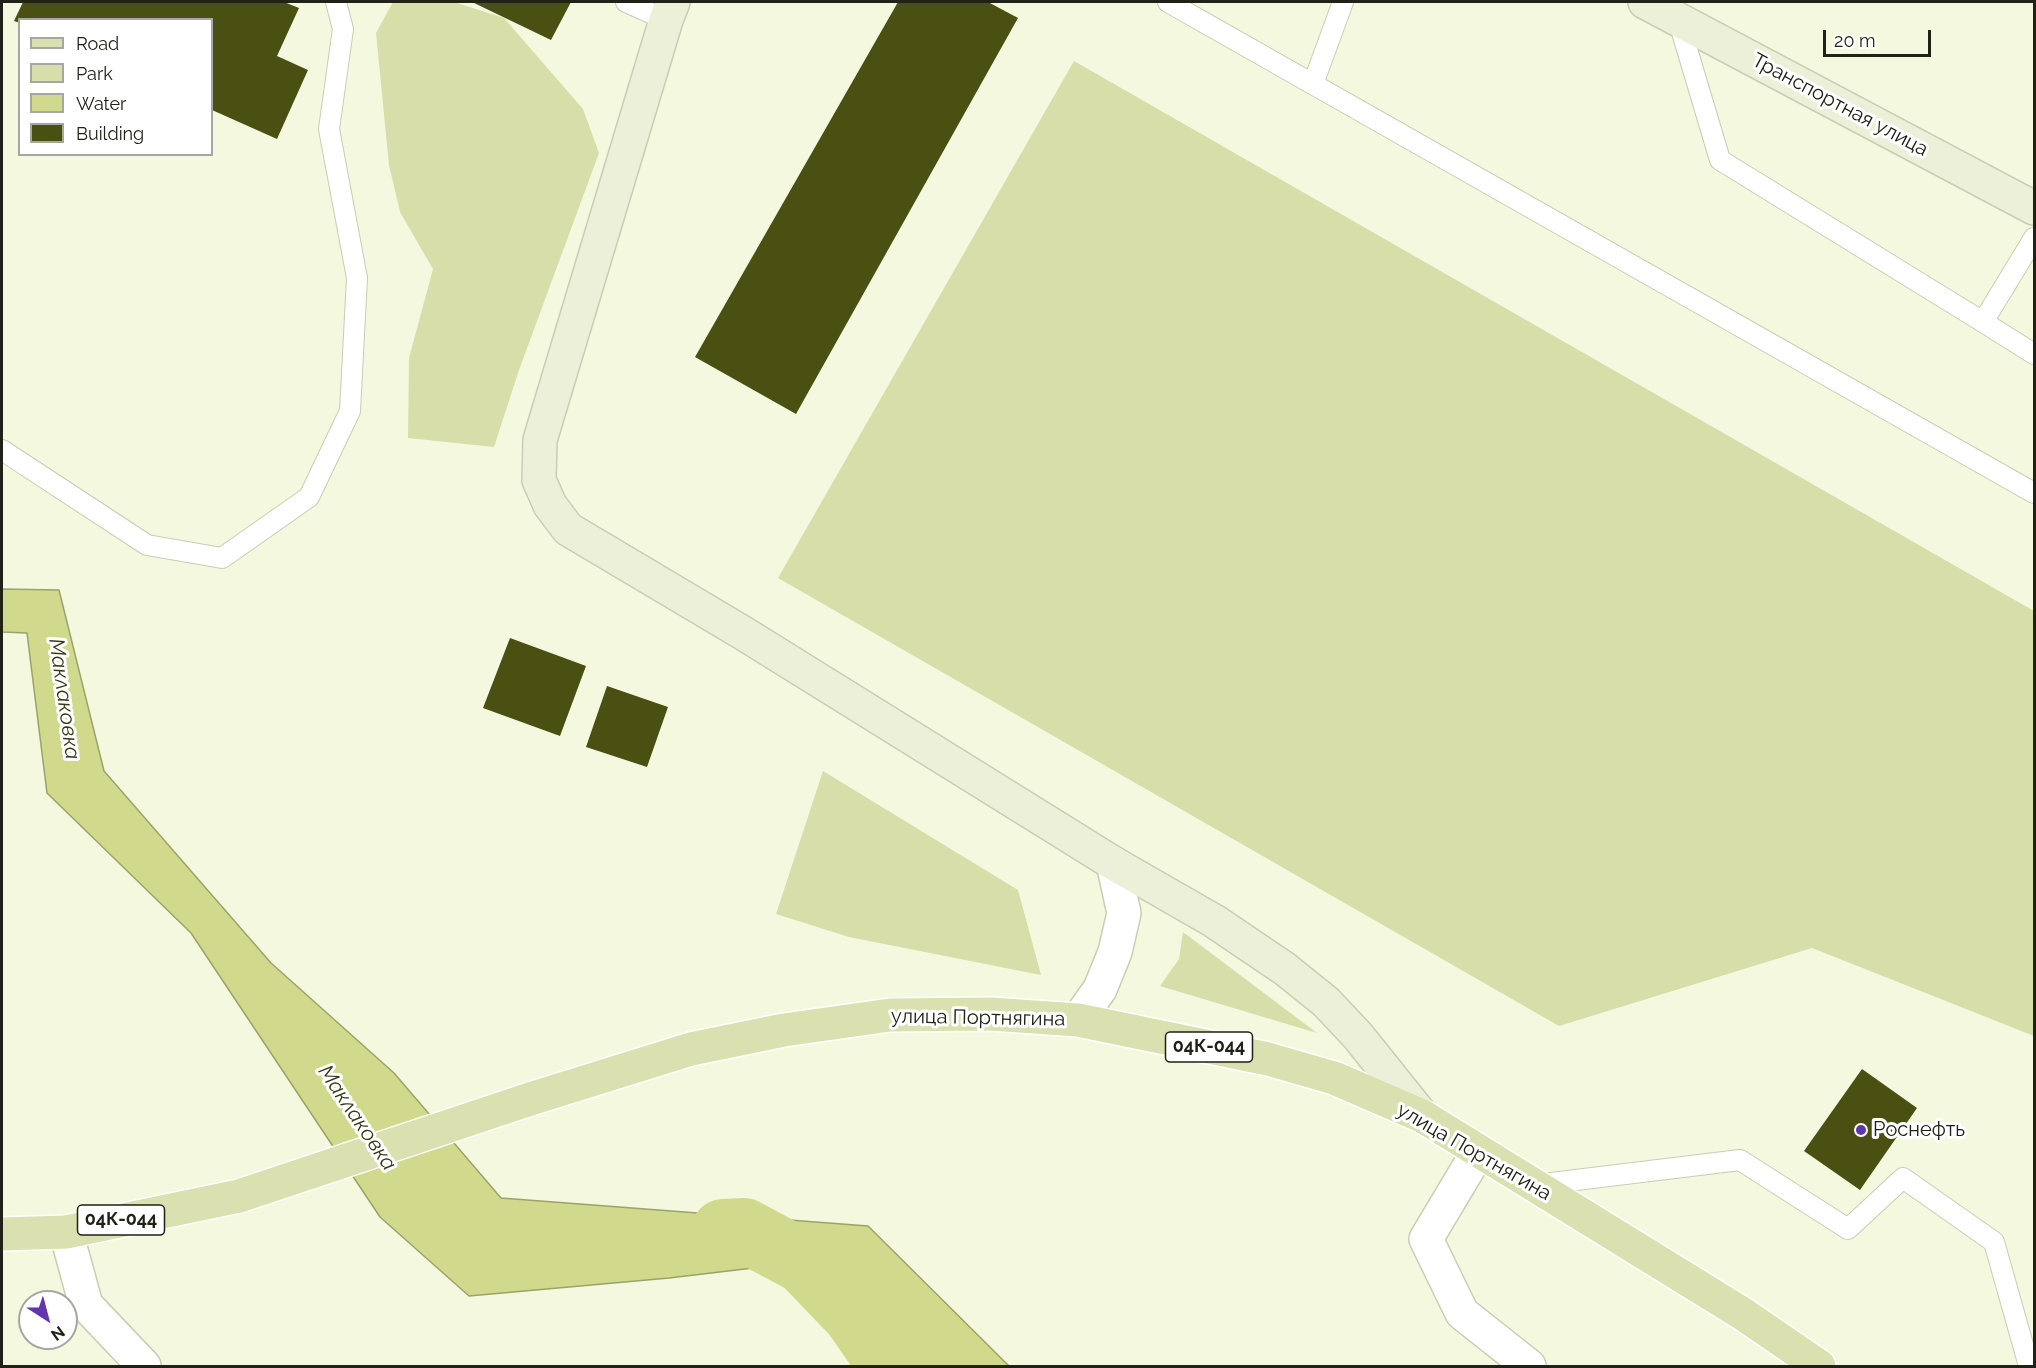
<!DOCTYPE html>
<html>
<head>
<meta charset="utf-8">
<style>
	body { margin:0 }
	#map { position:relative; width:2036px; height:1368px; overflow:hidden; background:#f4f8de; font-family:Raleway,sans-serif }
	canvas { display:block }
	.frame { position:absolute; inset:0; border:3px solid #202117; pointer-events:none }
	.legend { position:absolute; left:18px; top:18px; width:195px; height:138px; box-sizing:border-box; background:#fff; border:2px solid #a6a6a2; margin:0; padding:8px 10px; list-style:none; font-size:18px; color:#202117 }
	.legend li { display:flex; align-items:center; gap:12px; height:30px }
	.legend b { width:30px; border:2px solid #a6a6a2 }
	.north { position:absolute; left:18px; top:1290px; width:60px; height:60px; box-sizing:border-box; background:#fff; border:2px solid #a6a6a2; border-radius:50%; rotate:144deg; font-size:16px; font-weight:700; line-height:24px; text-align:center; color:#202117 }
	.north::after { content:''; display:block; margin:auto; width:21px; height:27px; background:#6036ae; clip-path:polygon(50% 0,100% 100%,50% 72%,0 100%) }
	.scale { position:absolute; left:1823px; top:30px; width:108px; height:27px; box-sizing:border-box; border:3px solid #202117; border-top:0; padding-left:8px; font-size:18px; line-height:21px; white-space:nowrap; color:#202117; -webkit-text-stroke:4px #fff; paint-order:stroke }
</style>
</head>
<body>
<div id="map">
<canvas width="2036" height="1368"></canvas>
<div class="frame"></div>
<ul class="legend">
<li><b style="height:8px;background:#dbe0b0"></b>Road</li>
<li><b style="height:16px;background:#d7dea9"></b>Park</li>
<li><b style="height:16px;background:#d1da8c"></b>Water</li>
<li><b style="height:16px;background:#4a4f12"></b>Building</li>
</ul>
<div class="north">N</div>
<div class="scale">20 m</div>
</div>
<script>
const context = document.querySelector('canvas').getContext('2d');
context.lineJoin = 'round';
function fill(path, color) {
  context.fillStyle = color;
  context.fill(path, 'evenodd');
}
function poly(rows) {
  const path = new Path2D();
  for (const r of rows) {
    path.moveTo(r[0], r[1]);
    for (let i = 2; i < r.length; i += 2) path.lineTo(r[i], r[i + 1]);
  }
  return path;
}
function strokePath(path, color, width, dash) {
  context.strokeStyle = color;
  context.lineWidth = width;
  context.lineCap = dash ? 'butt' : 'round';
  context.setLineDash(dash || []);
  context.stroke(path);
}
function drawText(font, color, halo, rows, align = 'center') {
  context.font = font + ' Raleway,sans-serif';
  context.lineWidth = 6;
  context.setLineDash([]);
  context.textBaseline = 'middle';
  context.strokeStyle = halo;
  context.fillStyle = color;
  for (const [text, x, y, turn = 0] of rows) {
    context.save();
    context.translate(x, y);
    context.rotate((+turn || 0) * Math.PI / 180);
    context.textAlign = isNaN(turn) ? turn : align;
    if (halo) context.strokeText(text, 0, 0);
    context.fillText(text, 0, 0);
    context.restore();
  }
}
fill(poly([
	[393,2,454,2,504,18,583,109,599,153,519,370,494,447,408,438,409,358,433,269,400,212,389,165,376,33],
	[1074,61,2034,611,2034,1036,1812,948,1559,1026,778,578],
	[823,771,1018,890,1041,975,849,937,776,914],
	[1183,932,1317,1033,1160,986,1179,959]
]), '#d7dea9');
const water = poly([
	[2,589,59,590,104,771,271,963,394,1073,501,1198,868,1226,1009,1366,890,1366,854,1314,804,1262,669,1278,469,1296,380,1217,191,933,47,793,27,633,2,632,2,589]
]);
fill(water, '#d1da8c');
strokePath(water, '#9ca269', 1.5);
strokePath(poly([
	[723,1231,744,1230,804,1262,854,1314,890,1366]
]), '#d1da8c', 64);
fill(poly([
	[23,2,284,2,299,8,277,56,308,70,277,139,212,110,212,20,20,20,20,23,14,21],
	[472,2,571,2,551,40],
	[898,2,988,2,1018,18,796,414,695,357],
	[510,638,586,666,560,736,483,708],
	[607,686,668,707,647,767,586,747],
	[1862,1069,1917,1108,1860,1190,1804,1151]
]), '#4a4f12');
const lane = poly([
	[626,2,666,20],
	[1168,2,2034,493],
	[1678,19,1720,160,1983,322,2034,238],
	[1313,84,1343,2],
	[1983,322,2034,354],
	[2,450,147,545,222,558,309,497,350,411,357,278,329,129,343,29,336,2],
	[1535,1185,1740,1160,1848,1229,1903,1178,1994,1242,2029,1366]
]);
const street = poly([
	[1078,1020,1100,989,1115,952,1124,913,1113,863],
	[1478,1152,1426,1239,1462,1313,1529,1366],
	[66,1232,86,1305,144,1366]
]);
const secondary = poly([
	[673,2,666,20,540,440,539,480,550,505,568,529,743,633,1113,863,1214,921,1285,969,1326,1002,1358,1036,1422,1116],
	[1645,2,2034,208]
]);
const primary = poly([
	[2,1234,66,1232,239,1196,527,1100,691,1049,784,1030,890,1015,991,1014,1078,1020,1268,1059,1334,1078,1422,1116,1743,1314,1819,1366]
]);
strokePath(lane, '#c9cdb3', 22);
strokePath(street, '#c9cdb3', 36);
strokePath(secondary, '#c9cdb3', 36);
strokePath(primary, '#fff', 36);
strokePath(lane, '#fff', 20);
strokePath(street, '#fff', 33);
strokePath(secondary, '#edf0d8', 33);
strokePath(primary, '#dbe0b0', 33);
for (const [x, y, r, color] of [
	[1861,1130,6,"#6036ae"]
]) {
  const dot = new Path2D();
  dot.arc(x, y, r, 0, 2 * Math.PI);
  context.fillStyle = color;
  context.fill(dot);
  strokePath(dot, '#fff', 2);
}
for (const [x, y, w] of [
	[1209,1047,87],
	[121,1220,87]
]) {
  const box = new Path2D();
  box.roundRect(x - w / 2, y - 15, w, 30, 4.5);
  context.fillStyle = '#fff';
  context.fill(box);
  strokePath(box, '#202117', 1.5);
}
drawText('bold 18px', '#202117', null, [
	["04К-044",1209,1047],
	["04К-044",121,1220]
]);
drawText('20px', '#202117', '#fff', [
	["Транспортная улица",1840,105,28],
	["улица Портнягина",978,1018,1],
	["улица Портнягина",1474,1152,30]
]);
drawText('20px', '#202117', '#fff', [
	["Роснефть",1873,1130]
], 'left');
drawText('italic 21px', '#353817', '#fff', [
	["Маклаковка",64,699,82],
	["Маклаковка",357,1118,56]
]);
</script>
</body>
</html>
